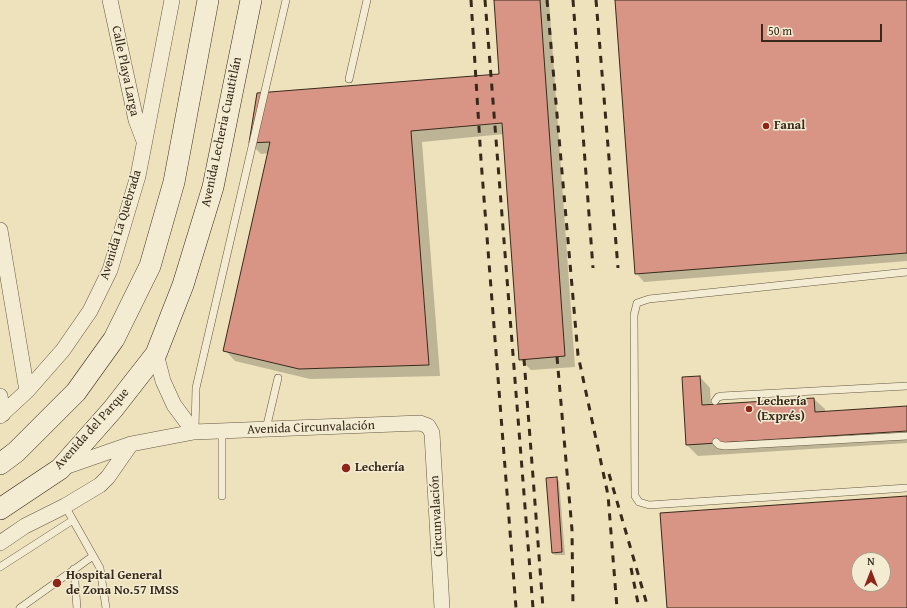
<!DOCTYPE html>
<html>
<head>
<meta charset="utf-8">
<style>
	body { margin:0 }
	#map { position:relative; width:907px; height:608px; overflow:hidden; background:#ede2bc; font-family:"Gentium Book Plus",serif }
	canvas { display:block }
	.north { position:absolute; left:851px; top:552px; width:40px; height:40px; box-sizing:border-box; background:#f3ecd3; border:1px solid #a89e89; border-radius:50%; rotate:0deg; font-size:11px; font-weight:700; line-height:16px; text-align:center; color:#382a1a }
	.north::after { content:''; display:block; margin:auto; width:14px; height:18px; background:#8f2418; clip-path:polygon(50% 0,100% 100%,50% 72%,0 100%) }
	.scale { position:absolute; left:761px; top:24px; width:121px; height:18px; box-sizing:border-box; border:2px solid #382a1a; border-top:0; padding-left:5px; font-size:12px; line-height:14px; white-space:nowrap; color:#382a1a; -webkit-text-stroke:3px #f3ecd3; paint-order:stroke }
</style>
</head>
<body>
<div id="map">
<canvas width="907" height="608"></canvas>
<div class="north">N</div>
<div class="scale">50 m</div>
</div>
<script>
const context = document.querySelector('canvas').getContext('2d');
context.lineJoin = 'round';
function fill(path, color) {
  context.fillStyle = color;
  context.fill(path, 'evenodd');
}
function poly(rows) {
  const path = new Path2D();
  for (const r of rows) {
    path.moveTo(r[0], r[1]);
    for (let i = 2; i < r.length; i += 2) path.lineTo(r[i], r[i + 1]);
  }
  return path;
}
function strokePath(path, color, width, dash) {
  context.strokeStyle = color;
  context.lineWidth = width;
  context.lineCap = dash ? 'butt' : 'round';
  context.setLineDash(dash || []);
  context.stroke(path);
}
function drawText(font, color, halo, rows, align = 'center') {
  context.font = font + ' "Gentium Book Plus",serif';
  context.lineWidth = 3;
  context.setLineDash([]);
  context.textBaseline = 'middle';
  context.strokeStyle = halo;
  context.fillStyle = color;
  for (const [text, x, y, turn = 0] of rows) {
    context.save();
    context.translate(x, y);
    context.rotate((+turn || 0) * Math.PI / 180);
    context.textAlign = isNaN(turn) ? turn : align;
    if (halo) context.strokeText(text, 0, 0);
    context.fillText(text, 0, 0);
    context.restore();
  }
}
fill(poly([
	[495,0,549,0,575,367,531,370,520,359,504,134,422,142,440,376,310,379,235,361,225,350,269,153,261,154,250,143,500,75],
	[616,0,907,0,907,261,644,282,636,273],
	[700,377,710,388,711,405,814,399,825,409,825,412,907,407,907,443,698,456,687,445],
	[556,478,559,481,565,555,555,555,553,553]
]), '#0003');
const building = poly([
	[494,0,540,0,565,356,519,360,502,123,411,131,429,365,299,369,223,351,270,142,249,143,257,93,499,74,494,0],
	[615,0,907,0,907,253,635,274,615,0],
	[700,376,702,405,814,398,815,412,907,406,907,431,686,445,682,377,700,376],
	[557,477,562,552,552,553,546,478,557,477],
	[907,496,907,608,667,608,660,513,907,496],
	[859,560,883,560,883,584,859,584,859,560]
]);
fill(building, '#d89586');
strokePath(building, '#382a1a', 1);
const service = poly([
	[349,79,367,0],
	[907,272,649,299,637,303,634,315,635,496,639,502,649,505,907,488],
	[715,401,718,397,722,396,907,386],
	[195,429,196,388,286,0],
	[266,429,278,378],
	[716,442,719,445,725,446,907,436],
	[222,496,222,432],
	[65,506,100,568,106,608],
	[0,567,73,520],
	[74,569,77,608],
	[20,608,93,556]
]);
const minor = poly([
	[110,0,136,120,144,141],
	[0,230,27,391],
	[156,354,163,381,174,405,194,432],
	[0,396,3,414],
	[0,416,27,391,63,350,90,311,110,270,138,176,172,0],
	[62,468,131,444,194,432,420,423,428,426,432,433,442,608],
	[0,543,25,526,65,506,100,485,108,477,131,444]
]);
const secondary = poly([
	[0,464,16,452,76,392,114,339,150,266,174,182,208,0],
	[0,509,60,469,113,409,156,354,183,285,213,187,251,0]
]);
strokePath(service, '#655842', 8);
strokePath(minor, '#655842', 16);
strokePath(secondary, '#382a1a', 22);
strokePath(service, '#f3ecd3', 7);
strokePath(minor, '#f3ecd3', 15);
strokePath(secondary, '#f3ecd3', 21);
strokePath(poly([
	[471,0,481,160,516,608],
	[485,0,533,608],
	[547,0,578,355,608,495,617,608],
	[573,0,593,268],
	[596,0,618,268],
	[557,357,572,530,573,608],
	[524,359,543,608],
	[609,474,648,608],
	[631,568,639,608]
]), '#382a1a', 3, [7, 7]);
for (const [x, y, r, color] of [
	[766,126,4,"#8f2418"],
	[749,409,4,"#8f2418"],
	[346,468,5,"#8f2418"],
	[57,583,5,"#8f2418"]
]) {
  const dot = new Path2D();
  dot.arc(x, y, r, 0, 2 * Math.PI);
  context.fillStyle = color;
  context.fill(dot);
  strokePath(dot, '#f3ecd3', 1.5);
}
drawText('13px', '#382a1a', '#f3ecd3', [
	["Calle Playa Larga",125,71,78],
	["Avenida Lecheria Cuautitlán",222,132,-78],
	["Avenida La Quebrada",121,225,-73],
	["Avenida Circunvalación",311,428,-2],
	["Avenida del Parque",92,429,-48],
	["Circunvalación",437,516,-93]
]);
drawText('bold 13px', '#382a1a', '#f3ecd3', [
	["Fanal",774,126],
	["Lechería",757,402],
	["(Exprés)",757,417],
	["Lechería",355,468],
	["Hospital General",66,576],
	["de Zona No.57 IMSS",66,591]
], 'left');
</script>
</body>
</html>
